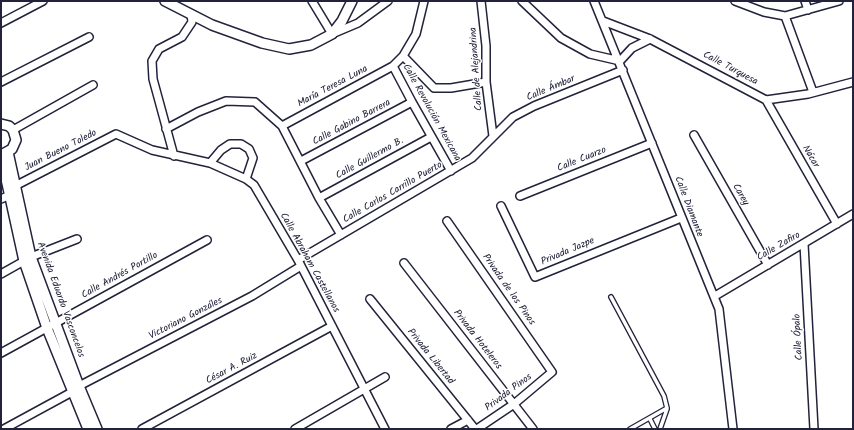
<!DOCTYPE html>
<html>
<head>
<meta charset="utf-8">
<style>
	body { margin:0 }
	#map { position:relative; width:854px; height:430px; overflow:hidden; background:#fff; font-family:Kalam,sans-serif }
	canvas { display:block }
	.frame { position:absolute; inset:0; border:2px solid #22223b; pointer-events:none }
</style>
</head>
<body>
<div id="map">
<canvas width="854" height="430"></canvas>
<div class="frame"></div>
</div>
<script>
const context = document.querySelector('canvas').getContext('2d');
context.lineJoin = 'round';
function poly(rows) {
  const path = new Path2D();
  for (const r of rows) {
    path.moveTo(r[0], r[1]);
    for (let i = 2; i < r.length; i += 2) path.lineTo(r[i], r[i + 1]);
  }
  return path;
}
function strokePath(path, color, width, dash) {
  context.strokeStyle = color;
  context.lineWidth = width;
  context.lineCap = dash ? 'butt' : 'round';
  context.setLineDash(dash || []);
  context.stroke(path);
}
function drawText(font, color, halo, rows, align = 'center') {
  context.font = font + ' Kalam,sans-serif';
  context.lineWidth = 3;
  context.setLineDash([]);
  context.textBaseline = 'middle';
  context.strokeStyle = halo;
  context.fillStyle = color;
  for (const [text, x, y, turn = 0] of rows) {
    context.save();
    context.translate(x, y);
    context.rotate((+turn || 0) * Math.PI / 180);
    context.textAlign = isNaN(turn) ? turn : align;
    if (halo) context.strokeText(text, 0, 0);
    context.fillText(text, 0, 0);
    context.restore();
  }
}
const lane = poly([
	[611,297,664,396,667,408,630,429],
	[650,419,655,429],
	[660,429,667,409]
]);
const street = poly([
	[312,1,332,34,358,23,388,1],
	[481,1,486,46,486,82,493,136],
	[522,1,561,38,590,54,620,61,632,48,650,39],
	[594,1,719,309,733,429],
	[735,1,764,12,785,16,839,1],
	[805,1,808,10],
	[785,16,813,92],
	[603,21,650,39,766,100,808,94,853,82],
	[1,23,43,1],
	[403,56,434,88,451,88,486,82],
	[393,66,412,102,451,171],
	[1,82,89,37],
	[766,100,837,224],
	[282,126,393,66,403,56,416,34,424,1],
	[166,129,198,112,226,101,255,102,282,126,319,198,341,235],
	[13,130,93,85],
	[694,135,768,265],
	[174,156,153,79,152,61,159,49,182,37,192,22,191,14],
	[301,161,412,102],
	[210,163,221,150,230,144,241,144,249,149,253,158,246,179],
	[15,186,116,134,152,150,210,163,246,179,254,185,298,260,385,429],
	[520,196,652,143],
	[319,198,431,137],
	[1,199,10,195],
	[501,206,535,277,681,218],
	[447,221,552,372,514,404,477,429],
	[804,244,814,429],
	[31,257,77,239],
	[298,260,472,158,513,117,534,106,623,70],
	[404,263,533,429],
	[1,274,24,261],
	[715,296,853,214],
	[370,299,475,429],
	[1,353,207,240],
	[79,386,252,296,301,266],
	[4,429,72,392],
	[142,429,332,326],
	[295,429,385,377],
	[451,429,468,420]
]);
const secondary = poly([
	[165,1,212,25,262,43,289,49,311,45,332,34,342,21,352,1],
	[1,124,9,126,13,130,16,140,12,149,3,154],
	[8,152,31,257,79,386,97,429],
	[1,156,24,261,47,328,88,429]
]);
strokePath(lane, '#22223b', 6);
strokePath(street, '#22223b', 10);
strokePath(secondary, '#22223b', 12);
strokePath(lane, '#fff', 3.5);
strokePath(street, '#fff', 7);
strokePath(secondary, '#fff', 9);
drawText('10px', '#22223b', '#fff', [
	["Calle de Alejandrina",477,69,-94],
	["Calle Turquesa",730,69,28],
	["María Teresa Luna",333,87,-28],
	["Calle Ámbar",551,89,-23],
	["Calle Revolución Mexicana",431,113,61],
	["Calle Gabino Barrera",352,123,-28],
	["Juan Bueno Toledo",61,151,-27],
	["Nácar",810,157,60],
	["Calle Guillermo B.",370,159,-29],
	["Calle Cuarzo",582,160,-22],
	["Calle Carlos Carrillo Puerto",393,193,-30],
	["Carey",740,195,60],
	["Calle Diamante",688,207,69],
	["Calle Zafiro",779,247,-30],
	["Privada Jazpe",568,252,-23],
	["Calle Abraham Castellanos",309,263,61],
	["Calle Andrés Portillo",120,276,-29],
	["Privada de los Pinos",508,290,55],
	["Avenida Eduardo Vasconcelos",60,300,70],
	["Victoriano Gonzáles",186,319,-27],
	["Calle Ópalo",799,337,-93],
	["Privada Hoteleros",477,340,52],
	["Privada Libertad",430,357,51],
	["César A. Ruiz",232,369,-28],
	["Privada Pinos",509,393,-37]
]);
</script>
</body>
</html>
